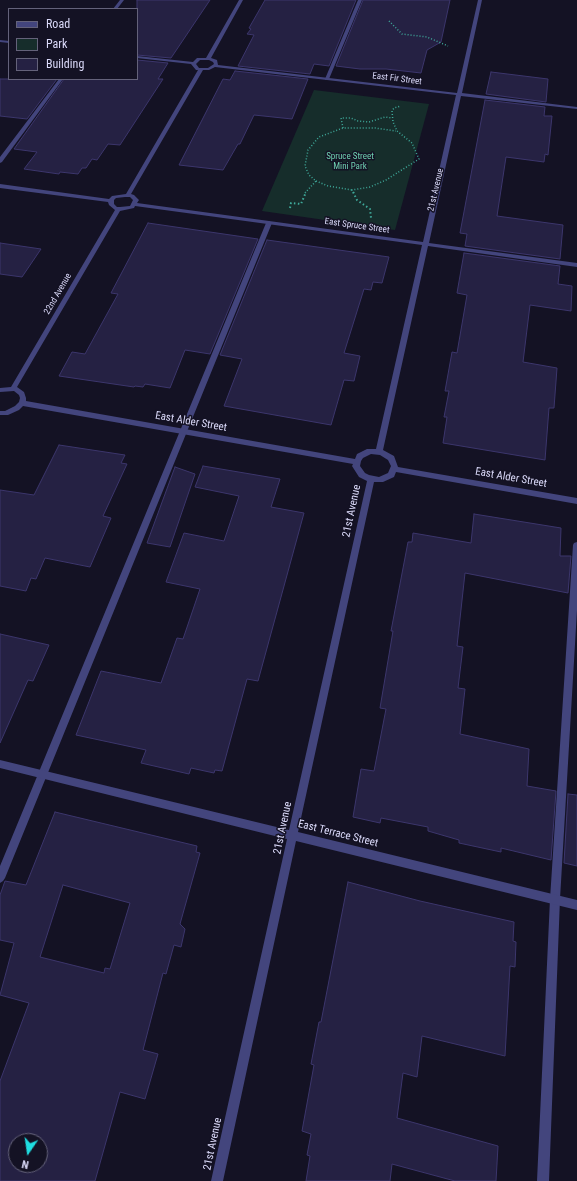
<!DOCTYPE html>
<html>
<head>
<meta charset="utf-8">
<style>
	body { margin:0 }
	#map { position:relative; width:577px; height:1181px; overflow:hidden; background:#141224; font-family:"Roboto Condensed",sans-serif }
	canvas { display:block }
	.legend { position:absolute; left:8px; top:8px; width:130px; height:72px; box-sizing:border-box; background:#141224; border:1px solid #64627a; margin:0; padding:5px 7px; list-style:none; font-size:12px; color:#dbdafa }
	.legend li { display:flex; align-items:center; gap:8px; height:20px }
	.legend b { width:20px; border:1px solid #64627a }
	.north { position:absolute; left:8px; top:1133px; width:40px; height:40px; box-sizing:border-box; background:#141224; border:1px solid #64627a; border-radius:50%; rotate:193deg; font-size:11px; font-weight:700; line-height:16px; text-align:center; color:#dbdafa }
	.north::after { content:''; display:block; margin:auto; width:14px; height:18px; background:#1fdde1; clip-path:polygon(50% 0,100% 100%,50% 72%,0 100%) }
</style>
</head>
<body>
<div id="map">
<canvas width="577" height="1181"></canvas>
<ul class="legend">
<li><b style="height:5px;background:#43457d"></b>Road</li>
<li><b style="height:11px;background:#162d2b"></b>Park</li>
<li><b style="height:11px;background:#252143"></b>Building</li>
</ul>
<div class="north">N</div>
</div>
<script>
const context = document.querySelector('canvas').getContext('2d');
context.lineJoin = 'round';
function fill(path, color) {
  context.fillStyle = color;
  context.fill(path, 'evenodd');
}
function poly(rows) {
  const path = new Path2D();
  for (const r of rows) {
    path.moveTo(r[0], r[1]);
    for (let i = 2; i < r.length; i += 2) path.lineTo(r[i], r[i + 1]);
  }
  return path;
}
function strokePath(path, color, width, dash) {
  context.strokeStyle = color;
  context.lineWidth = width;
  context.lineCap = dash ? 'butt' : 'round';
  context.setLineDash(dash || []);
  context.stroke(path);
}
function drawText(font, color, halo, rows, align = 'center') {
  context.font = font + ' "Roboto Condensed",sans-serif';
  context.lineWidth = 3;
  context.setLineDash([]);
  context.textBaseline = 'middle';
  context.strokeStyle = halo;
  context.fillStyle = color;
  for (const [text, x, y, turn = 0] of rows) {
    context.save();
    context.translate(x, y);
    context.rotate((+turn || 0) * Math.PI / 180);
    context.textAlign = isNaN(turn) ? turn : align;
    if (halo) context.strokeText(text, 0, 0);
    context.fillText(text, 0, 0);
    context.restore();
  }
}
fill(poly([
	[314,90,429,104,395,230,262,211]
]), '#162d2b');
const building = poly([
	[137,0,210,0,171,58,137,55,137,0],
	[265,0,356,0,329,66,314,64,310,74,238,66,254,35,247,34,251,29,249,28,265,0],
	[363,0,450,0,441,42,427,50,421,73,386,69,360,69,336,66,363,0],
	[137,60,168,63,158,79,163,79,120,145,108,144,97,160,92,159,86,168,82,168,78,174,60,172,59,174,24,169,37,152,14,149,64,79,137,79,137,60],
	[235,71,308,79,292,119,254,115,240,144,238,144,223,170,179,165,223,79,230,80,235,71],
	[491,72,548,79,546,102,486,94,491,72],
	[0,79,57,79,27,119,0,116,0,79],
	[485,100,545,107,544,116,552,116,548,155,545,154,544,162,506,157,497,216,563,225,560,259,465,246,467,234,460,233,485,100],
	[148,223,258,239,210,354,185,350,170,388,145,384,143,387,135,386,134,387,59,376,72,352,85,354,118,294,111,293,148,223],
	[267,240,389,257,382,283,373,282,371,290,364,289,344,353,360,356,354,381,344,380,331,425,224,406,242,359,220,355,267,240],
	[0,243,41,249,22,277,0,274,0,243],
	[464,253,560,266,558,284,572,286,571,311,530,305,523,362,557,368,554,408,549,408,545,460,443,443,447,417,444,417,449,391,445,391,452,352,457,353,467,295,457,293,464,253],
	[59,445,125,455,121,463,127,464,103,516,111,518,90,567,45,558,36,579,31,578,26,591,0,586,0,490,34,495,59,445],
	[203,466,280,479,271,507,304,513,258,681,247,679,222,771,215,770,214,773,191,768,189,774,141,763,146,750,76,735,101,671,161,683,177,638,183,639,200,589,166,582,184,533,224,541,239,496,195,487,203,466],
	[175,467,195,474,170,547,147,543,175,467],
	[474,514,561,528,560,556,571,556,568,593,465,573,457,646,463,647,458,688,465,689,460,734,529,749,527,786,556,791,551,860,501,848,501,852,459,843,459,840,428,831,428,827,381,818,380,823,353,817,361,769,374,771,386,709,380,708,393,631,391,631,408,542,412,542,413,533,471,543,474,514],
	[0,634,49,645,33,681,28,680,0,743,0,634],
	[568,794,577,795,577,866,564,863,568,794],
	[55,812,197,846,196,852,200,853,180,924,185,929,181,947,174,945,166,974,163,973,143,1050,158,1054,145,1099,120,1092,95,1181,0,1181,0,1081,29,1003,0,995,14,943,0,940,0,895,5,881,26,885,55,812],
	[63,885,130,903,110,969,105,968,104,973,40,957,63,885],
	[16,1141,40,1141,40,1165,16,1165,16,1141],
	[348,882,420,901,514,922,513,941,516,942,515,967,510,966,505,1056,422,1036,417,1077,403,1073,397,1118,498,1146,496,1181,455,1181,392,1164,390,1181,306,1181,310,1156,307,1155,311,1134,302,1131,314,1065,311,1064,319,1022,321,1022,348,882]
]);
fill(building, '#252143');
strokePath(building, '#3c366c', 1);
strokePath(poly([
	[389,21,402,34,427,37,448,46],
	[343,128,341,118,351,118,358,121,369,122,385,117,392,118],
	[316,181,328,186,352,190],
	[305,193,316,181,309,175,305,166,308,150,319,137,343,128,375,128,396,131],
	[354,193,352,190,370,187,386,180,419,159,412,143,397,131,393,122,392,111,394,108,401,106]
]), '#3fa99a', 1.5, [1, 2]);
strokePath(poly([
	[353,192,357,200,370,209,371,218],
	[290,208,291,203,301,204,306,192]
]), '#3fa99a', 2, [1.5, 2.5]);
fill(poly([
	[120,0,124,0,117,9,113,9,120,0],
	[358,0,362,0,329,79,325,80,325,79,358,0],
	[59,79,63,79,2,162,0,163,0,157,59,79],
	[269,221,272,223,5,878,3,881,0,883,0,866,266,223,269,221],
	[577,542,577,610,560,899,549,1181,537,1181,550,899,573,545,574,543,577,542]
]), '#43457d');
fill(poly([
	[239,0,243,0,211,58,217,60,218,65,457,93,478,0,482,0,462,93,577,107,577,109,461,96,429,243,577,263,577,267,428,246,383,450,394,456,398,467,577,498,577,504,396,472,394,477,383,482,374,482,298,832,577,900,577,910,296,841,223,1181,211,1181,287,839,0,768,0,760,289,830,367,481,359,477,352,466,353,464,23,406,19,410,8,415,0,415,0,411,5,411,15,406,19,402,20,398,19,395,14,391,0,392,0,388,11,387,115,210,109,205,108,202,0,188,0,184,109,199,112,196,126,194,198,70,196,70,191,64,137,58,137,56,193,62,197,58,206,58,239,0],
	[200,60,209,60,213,62,214,64,208,68,199,68,196,64,200,60],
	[215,67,456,95,423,242,137,203,139,200,134,195,131,194,203,70,209,70,215,67],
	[125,197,130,197,133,200,130,206,120,207,117,207,114,204,114,200,116,198,125,197],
	[135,206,422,245,376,449,367,449,357,454,355,459,26,401,26,398,24,392,17,387,120,211,134,208,135,206],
	[371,454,380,455,388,460,391,466,388,473,379,477,369,475,365,473,360,466,361,461,363,458,371,454],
	[0,40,9,41,9,43,0,42,0,40]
]), '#43457d');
drawText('9px', '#dbdafa', '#141224', [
	["East Fir Street",397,79,7],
	["21st Avenue",436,190,-77],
	["East Spruce Street",357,226,8],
	["22nd Avenue",58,294,-60]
]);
drawText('9px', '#6fd1b1', '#141224', [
	["Spruce Street",350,157],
	["Mini Park",350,167]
]);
drawText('11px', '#dbdafa', '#141224', [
	["East Alder Street",191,422,10],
	["East Alder Street",511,478,10],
	["21st Avenue",352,511,-78],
	["21st Avenue",283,828,-78],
	["East Terrace Street",338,834,14],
	["21st Avenue",213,1144,-78]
]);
</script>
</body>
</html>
